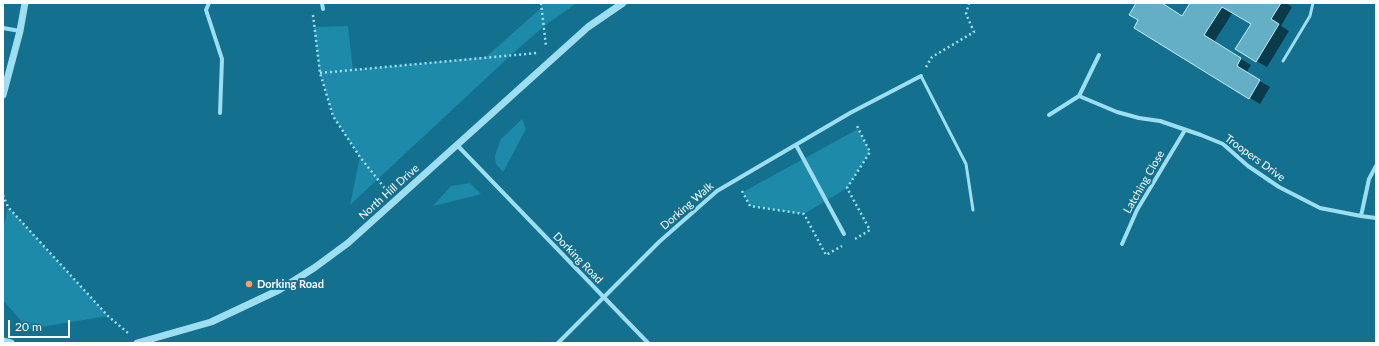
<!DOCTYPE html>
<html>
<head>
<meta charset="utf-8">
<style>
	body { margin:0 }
	#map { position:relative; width:1379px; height:346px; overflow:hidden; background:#13708e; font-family:Lato,sans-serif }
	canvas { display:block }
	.frame { position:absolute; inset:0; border:4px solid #fff; pointer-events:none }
	.scale { position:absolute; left:8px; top:320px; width:62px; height:18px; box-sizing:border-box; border:2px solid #fff; border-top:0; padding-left:5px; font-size:12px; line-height:14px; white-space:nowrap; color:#fff; -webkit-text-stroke:3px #13708e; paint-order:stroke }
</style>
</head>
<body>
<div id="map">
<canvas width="1379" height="346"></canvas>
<div class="frame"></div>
<div class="scale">20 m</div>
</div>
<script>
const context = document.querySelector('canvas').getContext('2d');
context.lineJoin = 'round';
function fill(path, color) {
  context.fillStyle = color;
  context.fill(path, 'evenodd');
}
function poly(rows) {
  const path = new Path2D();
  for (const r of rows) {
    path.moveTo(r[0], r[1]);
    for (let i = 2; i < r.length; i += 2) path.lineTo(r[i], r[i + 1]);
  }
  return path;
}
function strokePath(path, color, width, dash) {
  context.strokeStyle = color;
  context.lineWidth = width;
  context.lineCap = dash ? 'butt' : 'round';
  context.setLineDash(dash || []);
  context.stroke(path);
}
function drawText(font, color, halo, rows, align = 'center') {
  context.font = font + ' Lato,sans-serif';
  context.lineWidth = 4;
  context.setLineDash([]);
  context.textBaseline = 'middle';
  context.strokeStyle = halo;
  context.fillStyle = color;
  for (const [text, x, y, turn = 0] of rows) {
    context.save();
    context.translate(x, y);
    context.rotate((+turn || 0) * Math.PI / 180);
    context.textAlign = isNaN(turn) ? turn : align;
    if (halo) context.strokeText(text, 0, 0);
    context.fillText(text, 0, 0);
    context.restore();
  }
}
fill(poly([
	[541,3,577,3,544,26,511,55,350,205,360,157,333,116,320,73,314,27,348,26,353,70,486,57,541,8],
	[522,119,526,129,503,172,496,164,495,156,501,139],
	[858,129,870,152,847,188,804,214,750,206,743,192],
	[470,183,481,194,433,206,451,186],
	[8,207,108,316,28,329,3,300,3,231]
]), '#1e8aaa');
fill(poly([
	[1137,3,1161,3,1183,17,1192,3,1286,3,1292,7,1281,26,1289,31,1267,67,1256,61,1252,24,1233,12,1214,42,1251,65,1246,73,1270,87,1260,104,1250,98,1139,20]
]), '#0007');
const building = poly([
	[1136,3,1162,3,1182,16,1190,3,1281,3,1271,19,1279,24,1256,62,1235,49,1251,24,1222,7,1204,35,1241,58,1237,66,1260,80,1249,99,1134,28,1138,20,1129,15,1136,3]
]);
fill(building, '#64aec6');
strokePath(building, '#c4effc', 1);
strokePath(poly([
	[541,3,546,46],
	[313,15,320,73,333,116,360,157,387,191],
	[926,67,932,57,974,32,966,14,969,3],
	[320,73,537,53],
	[742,191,750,206,804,214,826,255,842,246],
	[3,195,8,207,108,316,128,333],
	[855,239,870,230,847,188,870,152,856,124]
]), '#9ddef1', 2.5, [2, 3]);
strokePath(poly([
	[1283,61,1310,16,1313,3],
	[921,76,966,164,973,210]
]), '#9ddef1', 3);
strokePath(poly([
	[209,3,206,10,222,59,220,113],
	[322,3,323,9],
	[3,28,20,31],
	[1079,96,1117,112,1139,118,1160,121,1201,135,1223,144,1248,166,1279,187,1320,208,1361,216,1376,218],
	[1049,115,1079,96,1099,55],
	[457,145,648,343],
	[796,145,844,234],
	[1361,216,1369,179,1376,166],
	[1122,244,1137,210,1185,130],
	[558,343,659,242,717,191,850,113,921,76]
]), '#9ddef1', 4);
strokePath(poly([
	[3,95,20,31,25,3],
	[3,341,11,343],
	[137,343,211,322,279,290,314,268,348,243,588,27,623,3]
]), '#9ddef1', 7);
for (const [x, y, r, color] of [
	[249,284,4,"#ff9c5d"]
]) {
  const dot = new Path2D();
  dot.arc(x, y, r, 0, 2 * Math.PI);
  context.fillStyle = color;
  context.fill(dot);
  strokePath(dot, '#13708e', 1.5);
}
drawText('11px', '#fff', '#13708e', [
	["Troopers Drive",1255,158,36],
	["Latching Close",1144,182,-60],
	["North Hill Drive",389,192,-42],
	["Dorking Walk",687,206,-41],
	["Dorking Road",578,258,46]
]);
drawText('bold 11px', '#fff', '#13708e', [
	["Dorking Road",257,284]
], 'left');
</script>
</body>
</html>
